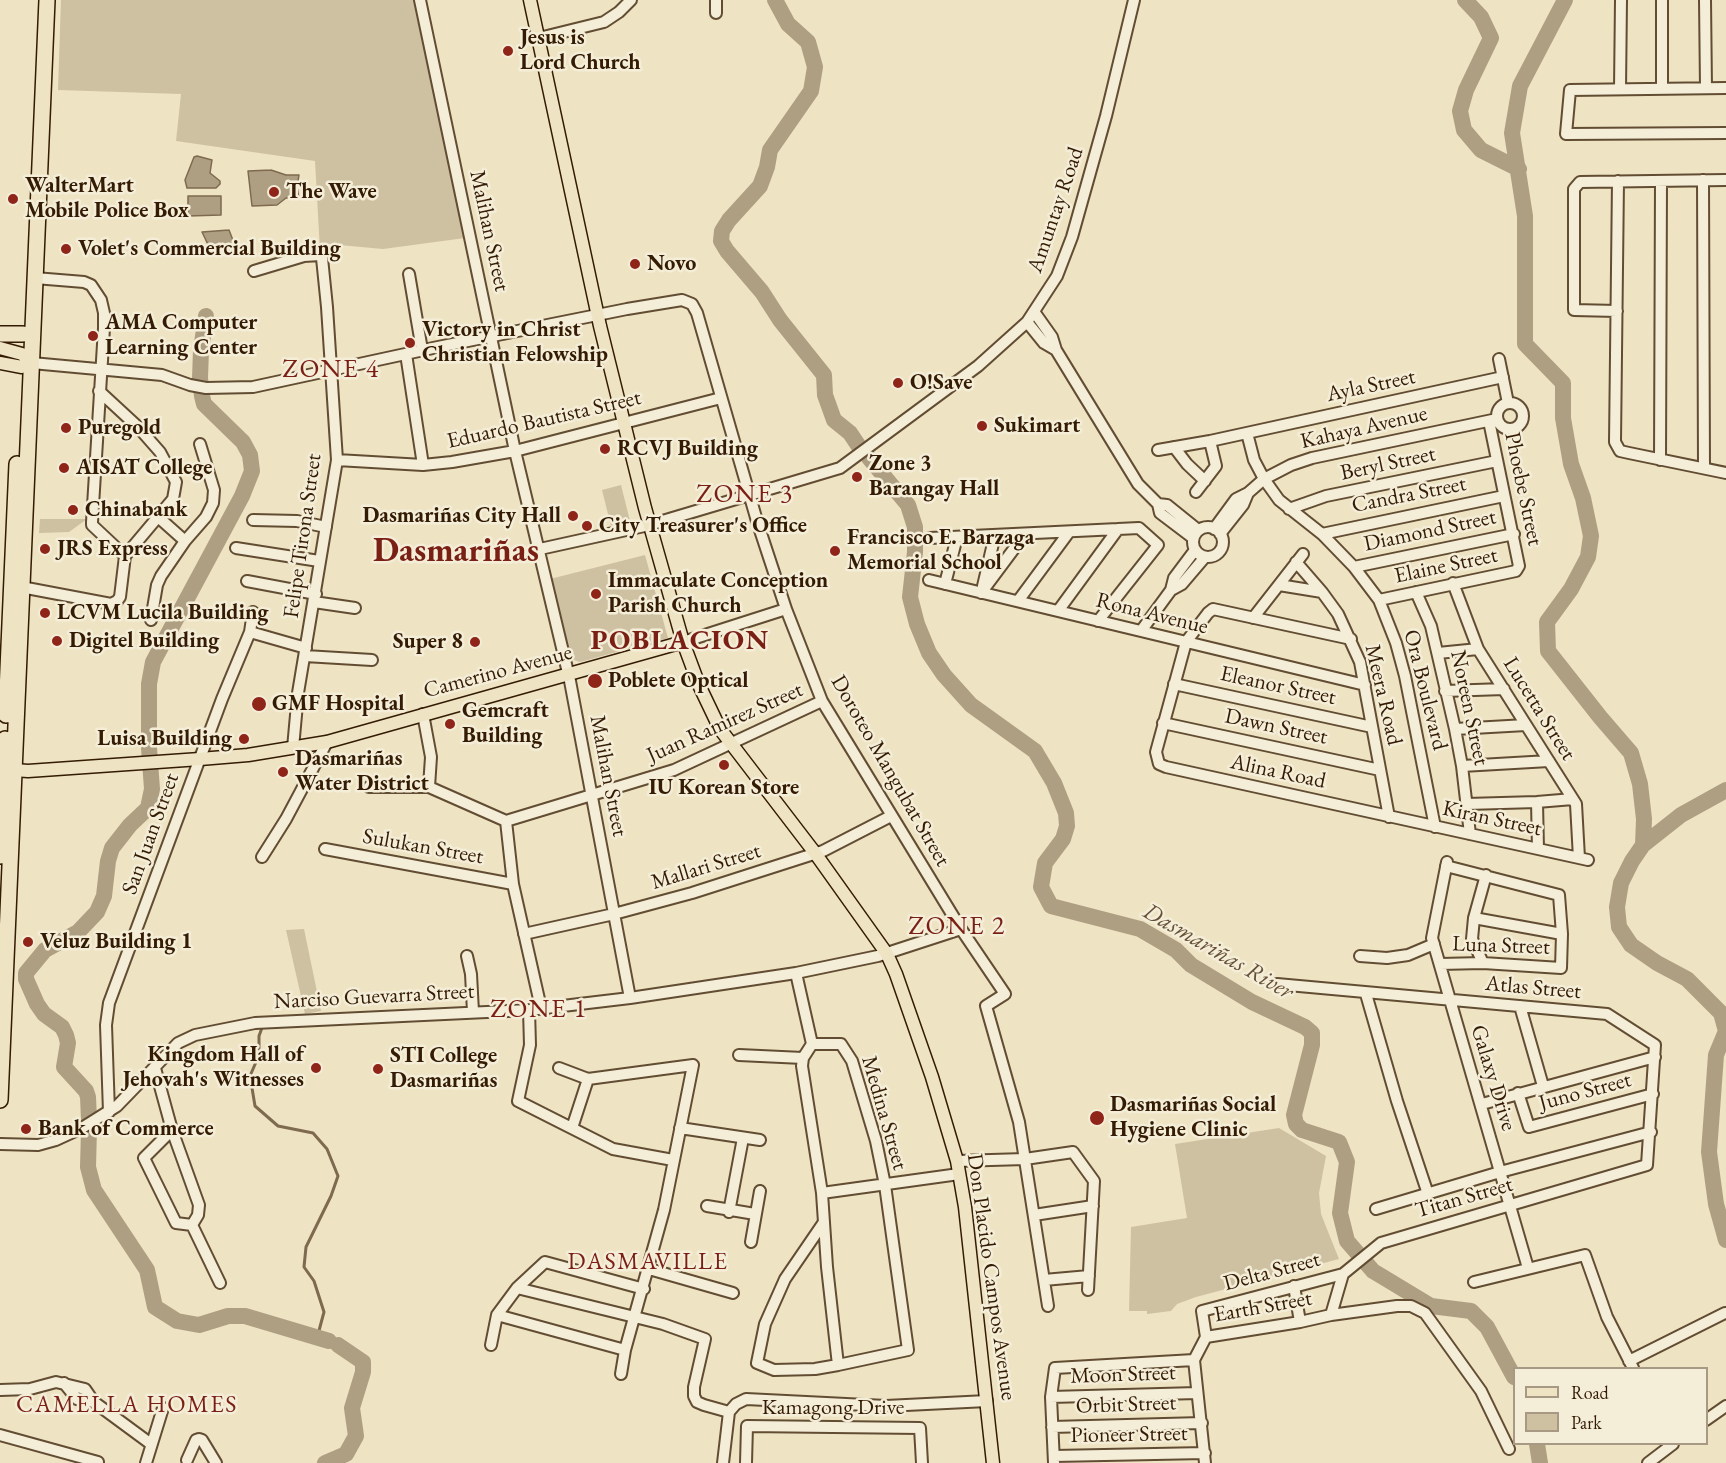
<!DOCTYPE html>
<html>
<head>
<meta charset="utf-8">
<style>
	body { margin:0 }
	#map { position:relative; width:1726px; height:1463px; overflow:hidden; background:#eee3c3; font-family:"EB Garamond",serif }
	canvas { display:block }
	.legend { position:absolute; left:1513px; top:1367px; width:195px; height:78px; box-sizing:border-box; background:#f4edd8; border:2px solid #a79983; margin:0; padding:8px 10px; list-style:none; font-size:18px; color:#341b03 }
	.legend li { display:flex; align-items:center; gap:12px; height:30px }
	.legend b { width:30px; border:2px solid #a79983 }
</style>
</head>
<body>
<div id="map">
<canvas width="1726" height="1463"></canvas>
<ul class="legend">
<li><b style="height:8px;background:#eee3c3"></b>Road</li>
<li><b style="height:16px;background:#cec1a2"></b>Park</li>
</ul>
</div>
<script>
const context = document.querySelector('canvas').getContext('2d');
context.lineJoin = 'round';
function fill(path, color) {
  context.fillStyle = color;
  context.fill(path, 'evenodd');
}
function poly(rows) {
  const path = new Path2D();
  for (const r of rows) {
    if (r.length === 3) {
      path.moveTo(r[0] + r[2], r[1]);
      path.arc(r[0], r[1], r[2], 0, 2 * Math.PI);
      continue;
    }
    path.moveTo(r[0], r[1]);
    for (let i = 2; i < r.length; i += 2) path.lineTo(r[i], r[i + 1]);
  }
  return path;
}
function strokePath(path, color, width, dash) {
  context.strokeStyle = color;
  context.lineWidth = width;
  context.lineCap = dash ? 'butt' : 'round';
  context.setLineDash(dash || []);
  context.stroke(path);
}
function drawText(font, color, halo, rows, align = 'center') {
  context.font = font + ' "EB Garamond",serif';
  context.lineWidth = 5;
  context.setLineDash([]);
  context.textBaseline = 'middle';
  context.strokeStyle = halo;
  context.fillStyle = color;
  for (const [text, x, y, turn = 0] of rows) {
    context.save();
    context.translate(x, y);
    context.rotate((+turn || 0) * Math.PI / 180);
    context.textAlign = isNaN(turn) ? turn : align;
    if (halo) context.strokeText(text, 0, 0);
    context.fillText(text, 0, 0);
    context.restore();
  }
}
fill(poly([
	[61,0,415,0,465,238,383,249,328,244,320,250,315,161,176,141,181,94,58,90],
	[621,485,630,521,611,526,602,490],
	[40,519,87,519,69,532,39,533],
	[645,555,668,638,580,662,571,659,550,579],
	[304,929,321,1011,305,1014,286,930],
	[1279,1128,1326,1156,1319,1193,1321,1214,1339,1259,1196,1297,1177,1304,1171,1311,1147,1314,1147,1311,1129,1311,1131,1227,1187,1218,1175,1144]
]), '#cec1a2');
const water = poly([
	[197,156,212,160,210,173,220,181,220,184,216,188,187,188,185,180,194,157,197,156],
	[271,170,286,175,299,175,297,187,299,198,286,198,277,205,252,206,248,171,271,170],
	[188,196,221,196,221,215,188,216,188,196],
	[229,230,236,248,213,255,202,232,229,230]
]);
fill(water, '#af9f82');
strokePath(water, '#7e6a4f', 1.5);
strokePath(poly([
	[263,1025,259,1036,259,1048,256,1062,250,1076,255,1106,278,1126,313,1133,327,1149,338,1176,331,1196,306,1247,304,1267,314,1281,324,1312,317,1338]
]), '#7e6a4f', 3);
strokePath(poly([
	[775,0,788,24,808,42,815,67,811,91,770,150,767,167,760,186,729,220,722,231,721,241,727,251,762,292,780,320,824,375,825,395,834,420,850,433,858,445],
	[1465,0,1481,17,1491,38,1466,90,1460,111,1464,130,1481,150,1519,169],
	[1565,0,1520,86,1512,133,1525,216,1525,344,1563,383,1563,418,1571,464,1583,498,1591,536,1588,557,1571,589,1547,622,1548,651,1600,717,1631,753,1640,784,1644,819,1643,845],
	[869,458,908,505,915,527,915,552,910,597,917,624,929,653,944,675,971,705,1035,751,1054,783,1066,813,1067,826,1063,839,1045,863,1041,887,1051,906,1140,929,1176,950,1191,965,1252,1002,1305,1027,1312,1033,1312,1045,1294,1115,1296,1124,1302,1130,1339,1142,1347,1162,1340,1213,1347,1241,1373,1271,1431,1306,1471,1311,1487,1327,1514,1377],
	[1726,790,1681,815,1643,845,1632,861,1621,883,1617,907,1619,927,1631,945,1657,963,1687,979,1721,1013,1726,1031,1716,1055,1709,1152,1716,1204,1726,1240],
	[89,1120,88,1097,86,1091,64,1067,68,1043,66,1035,62,1027,44,1014,37,1004,26,979,26,973,45,950,78,932,97,912,104,896,108,861,112,848,130,825,148,808,152,789,149,748,149,684,153,662,242,496,252,471,250,455,243,442,204,404,202,396,200,378,201,350,206,316],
	[89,1129,88,1167,94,1190,147,1270,155,1307,177,1321,199,1325,228,1316,245,1316,329,1341],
	[1537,1444,1540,1463],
	[325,1463,346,1454,356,1436,352,1408,363,1372,363,1362,338,1345]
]), '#af9f82', 16);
const minor = poly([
	[420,0,515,451,570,681,630,998],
	[716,0,716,13],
	[1705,0,1706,88],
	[539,38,604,22,619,12,631,0],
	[1726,88,1570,90,1566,134,1726,133],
	[1620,89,1621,0],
	[1662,89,1662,0],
	[1703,180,1704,468],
	[1618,181,1615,442,1620,451,1629,453,1726,473],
	[254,271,304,256,320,255,322,258,327,307,337,460,298,693,293,748],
	[409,274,422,350],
	[35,278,84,282,91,285,101,300,104,313,104,328,92,522,92,525,125,556],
	[1617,311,1574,310,1574,189,1580,182,1726,180],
	[1035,313,1052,337,1056,350,1138,484,1158,504,1160,513,1193,538],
	[1027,322,1044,343,1056,350],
	[406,354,423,465],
	[1499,359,1508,403],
	[32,363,162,375,190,385,206,388,253,387,433,348,627,309,682,300,692,304,697,313,757,521,786,609,822,701,961,929,1005,994,986,1006,1019,1122,1048,1306],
	[99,391,138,427,160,452,176,482,173,499,125,556],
	[1510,416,13],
	[1247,433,1254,460,1264,479,1279,500,1322,534,1354,567,1379,600,1396,643,1405,676,1435,827],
	[1174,447,1187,464,1205,481],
	[1158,450,1210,441,1503,377],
	[337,460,423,465,452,462,515,451,721,398],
	[1660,460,1661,181],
	[1196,492,1216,466,1210,441],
	[1158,504,1167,505,1198,530],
	[1289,509,1326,496,1497,461],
	[157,516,185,541],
	[253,520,297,521,326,527],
	[1208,542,15],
	[1214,529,1236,499,1248,493,1264,479,1291,465,1312,458,1497,419],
	[1220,534,1243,505,1248,493],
	[1322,534,1504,496],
	[930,538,1139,528,1158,545,1098,621],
	[236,548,319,561],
	[540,549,649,525,840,468,978,366,1027,322,1057,276,1072,237,1106,116,1134,0],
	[1296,562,1322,592,1338,614,1360,662,1389,817],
	[1354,567,1514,534],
	[929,580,1365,685],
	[247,581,316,594],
	[1453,583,1478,649,1576,804,1579,858],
	[945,584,957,537],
	[1279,585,1322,592],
	[16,586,111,604,117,601,120,597,125,556],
	[983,586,995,535],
	[1171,590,1174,578,1195,550],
	[1416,592,1431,626,1455,729,1462,766,1470,834],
	[981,593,1025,534],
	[1379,600,1516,571,1519,566,1489,421],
	[1018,601,1069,532],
	[314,602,355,608],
	[1058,611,1118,529],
	[1253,618,1303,554],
	[151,620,157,585,161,576,185,541,206,517,213,503,214,490,200,444],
	[1141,631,1171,590,1182,584,1205,557],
	[250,632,306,648],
	[1351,639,1213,609,1208,613,1186,642,1156,752,1159,764,1166,767,1588,860],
	[683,642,786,609],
	[1438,653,1478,649],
	[305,656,372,660],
	[1174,684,1372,727],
	[1445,691,1504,689],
	[423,714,431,757,429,787,506,821],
	[1163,723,1380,770],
	[1455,729,1526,725],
	[1462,766,1549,761],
	[369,787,429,787],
	[1537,802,1538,849],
	[1467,804,1537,802,1573,799],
	[506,821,674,770,822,701],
	[506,821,513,884,541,1008],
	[325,849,513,884],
	[262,857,286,819,327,742],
	[1447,862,1432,938,1528,1268],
	[1474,918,1562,934],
	[524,934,614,914,692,893,823,851,891,816],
	[467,956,471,974,473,1012],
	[1360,956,1387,958,1408,955,1434,944],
	[1483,963,1472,939,1474,918,1486,875],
	[1440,964,1483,963,1561,968,1562,934,1559,895,1446,866],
	[796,973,812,1044,841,1044,852,1061,876,1141,885,1185,908,1350,838,1365,827,1267,822,1193,802,1066,803,1058,812,1044],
	[1277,984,1607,1014,1655,1045,1647,1165,1381,1243,1343,1274,1331,1315],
	[1366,994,1397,1101,1428,1194],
	[1520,1006,1543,1086],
	[529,1010,530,1045,518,1101,613,1149,673,1160],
	[739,1055,803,1058],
	[155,1068,172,1130,199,1205,198,1215,192,1225],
	[559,1068,588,1079,693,1065,664,1210,625,1350,621,1374],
	[1518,1093,1529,1127,1653,1094],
	[1482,1104,1655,1057],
	[109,1112,106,1025,109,1003,222,699,250,632,253,612],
	[572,1128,588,1079],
	[680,1128,760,1140],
	[172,1130,144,1158,176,1223,192,1225,220,1283],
	[0,1144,38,1145,56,1140,82,1128,117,1106,178,1043,195,1035,255,1023,529,1010,630,998,796,973,878,956,961,929],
	[957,1161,1025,1159,1073,1152,1094,1181,1088,1290],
	[822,1193,959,1174],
	[707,1206,755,1214],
	[1376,1209,1500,1172,1651,1132],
	[729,1212,743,1138],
	[1034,1215,1093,1206],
	[824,1222,785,1279,765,1324,757,1363,774,1370,815,1369,838,1365],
	[751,1242,760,1191],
	[649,1269,733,1293],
	[1044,1280,1089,1276],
	[1474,1282,1585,1255,1607,1317,1633,1368],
	[1294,1286,1300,1322],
	[517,1288,663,1324,705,1339,694,1387,694,1396,697,1402,704,1405,729,1412],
	[1206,1337,1202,1311,1343,1274],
	[491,1345,497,1315],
	[625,1350,497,1315,517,1288,545,1262,644,1289],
	[1194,1360,1206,1337,1300,1322,1331,1315,1397,1306,1411,1306,1425,1313,1481,1391,1509,1449],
	[1194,1360,1205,1463],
	[1629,1361,1725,1313],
	[64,1383,77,1399,94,1402],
	[0,1390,30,1389,56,1382,85,1389,94,1402,151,1444],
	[1051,1397,1197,1393],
	[1706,1420,1726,1406],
	[1052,1427,1202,1423],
	[0,1435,98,1462],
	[1054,1456,1205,1453],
	[187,1460,196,1440,199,1439,202,1440,216,1463],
	[146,1463,163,1408],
	[723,1463,729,1412,736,1404,746,1399,886,1406,987,1401],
	[746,1463,747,1426,920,1428,922,1463],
	[1054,1463,1051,1397,1055,1368,1194,1360],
	[1648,1463,1673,1444]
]);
const major = poly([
	[530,0,600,326,645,508,683,642,699,685,720,729,815,853,887,954,896,974,932,1077,957,1161,965,1207,993,1463],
	[0,348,22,354,32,363,22,367,0,363],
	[8,766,14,770,28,771,200,759,248,755,327,742,683,642]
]);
const highway = poly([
	[0,334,23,334],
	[6,715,17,464],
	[0,856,5,739],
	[0,1100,47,0]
]);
strokePath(minor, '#624d33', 14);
strokePath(major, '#341b03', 15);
strokePath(highway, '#341b03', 18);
strokePath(minor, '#f4edd8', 10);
strokePath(major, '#eee3c3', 12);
strokePath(highway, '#eee3c3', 15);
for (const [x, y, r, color] of [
	[508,51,6,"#8f2418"],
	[274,192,6,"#8f2418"],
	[13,199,6,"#8f2418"],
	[66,249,6,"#8f2418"],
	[635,264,6,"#8f2418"],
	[93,336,6,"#8f2418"],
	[410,343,6,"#8f2418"],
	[898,383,6,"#8f2418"],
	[982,426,6,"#8f2418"],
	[66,428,6,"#8f2418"],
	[605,449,6,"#8f2418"],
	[64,468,6,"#8f2418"],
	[857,477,6,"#8f2418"],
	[73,510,6,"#8f2418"],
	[573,516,6,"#8f2418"],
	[587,526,6,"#8f2418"],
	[45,549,6,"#8f2418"],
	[835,551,6,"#8f2418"],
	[596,594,6,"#8f2418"],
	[45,613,6,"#8f2418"],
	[57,641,6,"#8f2418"],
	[475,642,6,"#8f2418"],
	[595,681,8,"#8f2418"],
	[259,704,8,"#8f2418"],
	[450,724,6,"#8f2418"],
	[244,739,6,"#8f2418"],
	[724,765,6,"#8f2418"],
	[283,772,6,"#8f2418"],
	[28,942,6,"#8f2418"],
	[316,1068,6,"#8f2418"],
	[378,1069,6,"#8f2418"],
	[1097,1118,8,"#8f2418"],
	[26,1129,6,"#8f2418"]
]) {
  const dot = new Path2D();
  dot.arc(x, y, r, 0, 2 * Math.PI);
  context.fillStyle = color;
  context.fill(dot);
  strokePath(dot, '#f4edd8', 2);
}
drawText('bold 22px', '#341b03', '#f4edd8', [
	["Jesus is",520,38],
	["Lord Church",520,63],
	["WalterMart",25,186],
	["Mobile Police Box",25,211],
	["The Wave",286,192],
	["Volet's Commercial Building",78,249],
	["Novo",647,264],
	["AMA Computer",105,323],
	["Learning Center",105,348],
	["Victory in Christ",422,330],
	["Christian Felowship",422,355],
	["O!Save",910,383],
	["Sukimart",994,426],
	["Puregold",78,428],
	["RCVJ Building",617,449],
	["Zone 3",869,464],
	["Barangay Hall",869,489],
	["AISAT College",76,468],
	["Chinabank",85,510],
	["Dasmariñas City Hall",561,516,"right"],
	["City Treasurer's Office",599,526],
	["Francisco E. Barzaga",847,538],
	["Memorial School",847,563],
	["JRS Express",57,549],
	["Immaculate Conception",608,581],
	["Parish Church",608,606],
	["LCVM Lucila Building",57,613],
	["Digitel Building",69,641],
	["Super 8",463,642,"right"],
	["Poblete Optical",608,681],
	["GMF Hospital",272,704],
	["Gemcraft",462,711],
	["Building",462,736],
	["Luisa Building",232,739,"right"],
	["Dasmariñas",295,759],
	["Water District",295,784],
	["IU Korean Store",724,788,"center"],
	["Veluz Building 1",40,942],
	["Kingdom Hall of",304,1055,"right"],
	["Jehovah's Witnesses",304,1080,"right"],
	["STI College",390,1056],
	["Dasmariñas",390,1081],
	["Dasmariñas Social",1110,1105],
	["Hygiene Clinic",1110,1130],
	["Bank of Commerce",38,1129]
], 'left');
drawText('22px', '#341b03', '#f4edd8', [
	["Amuntay Road",1056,210,-71],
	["Malihan Street",489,231,78],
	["Ayla Street",1371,386,-12],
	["Eduardo Bautista Street",544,420,-13],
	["Kahaya Avenue",1364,428,-13],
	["Beryl Street",1388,464,-12],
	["Phoebe Street",1523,489,78],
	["Candra Street",1409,495,-11],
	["Diamond Street",1430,531,-12],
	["Felipe Tirona Street",303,536,-82],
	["Elaine Street",1446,566,-12],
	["Rona Avenue",1152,614,14],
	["Camerino Avenue",498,672,-15],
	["Eleanor Street",1278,686,12],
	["Ora Boulevard",1425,690,76],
	["Meera Road",1383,695,77],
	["Noreen Street",1469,708,78],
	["Lucetta Street",1539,709,58],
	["Juan Ramirez Street",725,723,-24],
	["Dawn Street",1276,727,12],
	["Doroteo Mangubat Street",890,771,60],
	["Alina Road",1278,772,12],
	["Malihan Street",608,776,79],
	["Kiran Street",1492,819,12],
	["San Juan Street",151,834,-70],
	["Sulukan Street",423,847,10],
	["Mallari Street",706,867,-17],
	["Luna Street",1501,946,2],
	["Atlas Street",1533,988,5],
	["Narciso Guevarra Street",374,997,-3],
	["Galaxy Drive",1493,1078,73],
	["Juno Street",1585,1092,-15],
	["Medina Street",884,1113,74],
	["Titan Street",1464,1198,-16],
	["Delta Street",1272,1272,-15],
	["Don Placido Campos Avenue",991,1277,82],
	["Earth Street",1263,1307,-10],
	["Moon Street",1123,1375,-2],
	["Orbit Street",1126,1405,-2],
	["Kamagong Drive",833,1408],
	["Pioneer Street",1129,1435,-1]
]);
drawText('italic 24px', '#655036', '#f4edd8', [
	["Dasmariñas River",1218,952,30]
]);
context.letterSpacing = '1.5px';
drawText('24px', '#7a1f14', '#f4edd8', [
	["DASMAVILLE",648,1262],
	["CAMELLA HOMES",127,1405]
]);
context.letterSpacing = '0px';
context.letterSpacing = '1.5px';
drawText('26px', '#7a1f14', '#f4edd8', [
	["ZONE 4",331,370],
	["ZONE 3",745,495],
	["ZONE 2",957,927],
	["ZONE 1",539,1010]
]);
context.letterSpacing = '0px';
context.letterSpacing = '1.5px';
drawText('bold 28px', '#7a1f14', '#f4edd8', [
	["POBLACION",680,641]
]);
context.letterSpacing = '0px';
drawText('bold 34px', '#7a1f14', '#f4edd8', [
	["Dasmariñas",456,552]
]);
</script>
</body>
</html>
